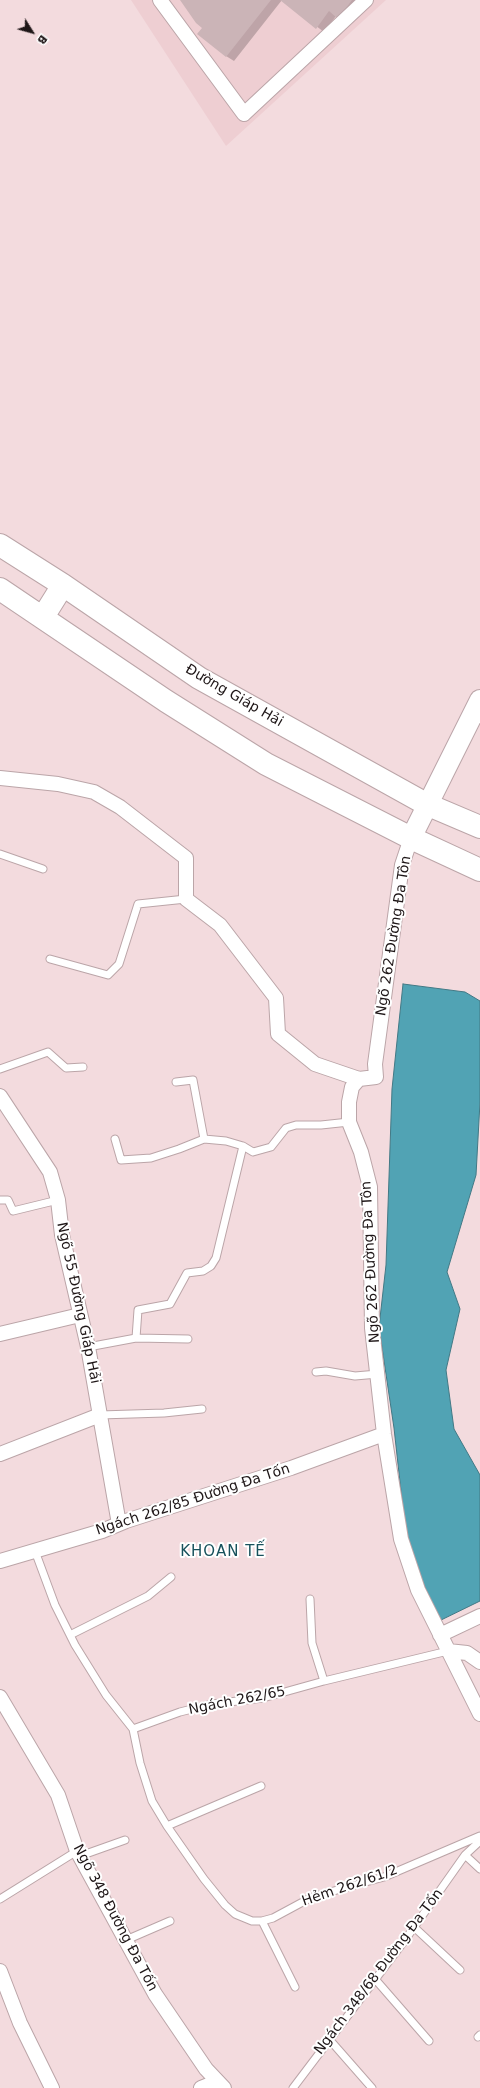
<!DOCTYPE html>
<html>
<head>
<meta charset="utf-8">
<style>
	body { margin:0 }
	#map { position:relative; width:480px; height:2088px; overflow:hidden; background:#f3dbde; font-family:"DejaVu Sans",sans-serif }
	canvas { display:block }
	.north { position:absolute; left:12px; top:12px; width:40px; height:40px; -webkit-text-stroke:3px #fff; paint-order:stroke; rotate:127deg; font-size:11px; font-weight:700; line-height:16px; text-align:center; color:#1e1617 }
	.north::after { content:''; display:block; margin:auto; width:14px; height:18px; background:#1e1617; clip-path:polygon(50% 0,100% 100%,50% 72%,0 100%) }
</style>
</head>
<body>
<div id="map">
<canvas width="480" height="2088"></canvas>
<div class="north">B</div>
</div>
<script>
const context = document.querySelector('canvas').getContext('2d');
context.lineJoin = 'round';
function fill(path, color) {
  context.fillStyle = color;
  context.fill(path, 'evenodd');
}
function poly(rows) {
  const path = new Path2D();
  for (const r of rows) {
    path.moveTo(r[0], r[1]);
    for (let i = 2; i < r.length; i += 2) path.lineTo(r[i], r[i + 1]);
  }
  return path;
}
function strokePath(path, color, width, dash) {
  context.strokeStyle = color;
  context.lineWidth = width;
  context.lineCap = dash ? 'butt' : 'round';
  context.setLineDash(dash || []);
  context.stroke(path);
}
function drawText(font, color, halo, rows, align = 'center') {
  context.font = font + ' "DejaVu Sans",sans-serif';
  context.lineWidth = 4;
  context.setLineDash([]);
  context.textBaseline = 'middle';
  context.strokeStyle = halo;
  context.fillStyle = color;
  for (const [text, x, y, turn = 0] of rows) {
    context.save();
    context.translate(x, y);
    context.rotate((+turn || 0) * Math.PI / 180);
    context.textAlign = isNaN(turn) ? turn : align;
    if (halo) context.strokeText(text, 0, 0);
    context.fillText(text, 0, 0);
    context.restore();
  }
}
fill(poly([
	[131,0,386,0,226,146]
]), '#eeced2');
const water = poly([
	[403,984,465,992,480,1001,480,1102,476,1175,447,1272,460,1309,446,1370,454,1429,480,1475,480,1601,439,1621,407,1545,394,1428,379,1327,386,1265,392,1089,403,984]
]);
fill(water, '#51a3b4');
strokePath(water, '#427985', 1);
fill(poly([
	[181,0,364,0,336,16,324,32,282,0,234,61,226,56]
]), '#0003');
fill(poly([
	[180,0,271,0,226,57,197,34,202,28,196,23],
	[280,0,352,0,338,19,329,11,316,29]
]), '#cbb4b7');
const lane = poly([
	[0,854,43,869],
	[50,959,108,975,119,964,138,904,186,899],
	[0,1069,48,1052,66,1068,83,1067],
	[176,1082,193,1080,204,1139],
	[115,1139,121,1160,151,1158,179,1149,204,1139,226,1141,243,1146,253,1152,271,1147,286,1128,296,1125,321,1125,349,1122],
	[0,1200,8,1200,13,1211,58,1200],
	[136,1338,138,1310,170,1304,187,1273,203,1271,211,1266,216,1258,243,1146],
	[88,1347,136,1338,188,1339],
	[316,1372,326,1371,355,1376,378,1374],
	[100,1415,164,1413,202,1409],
	[35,1551,55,1605,75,1645,106,1695,133,1729,180,1712,212,1704,263,1698,324,1681,448,1651],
	[310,1599,312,1643,324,1681],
	[70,1635,148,1596,171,1577],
	[133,1729,140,1763,152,1801,167,1826,261,1786],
	[167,1826,204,1879,225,1905,235,1914,252,1921,262,1921,273,1918,312,1897,384,1877,480,1836],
	[480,1841,465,1855,480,1869],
	[80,1856,125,1840],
	[0,1899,77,1851],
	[262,1921,295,1987],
	[414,1927,460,1970],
	[126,1940,170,1921],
	[375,1979,429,2041],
	[478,2037,480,2035],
	[329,2039,372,2088],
	[293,2088,405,1940,465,1855]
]);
const street = poly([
	[160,0,244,114,366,0],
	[0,778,58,784,94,792,120,807,186,858,186,899,220,925,276,998,278,1034,315,1064,359,1079],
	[411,838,402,865,375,1064,376,1077,359,1079,352,1087,349,1102,349,1122,361,1152,370,1187,372,1328,384,1434,401,1539,418,1590,480,1714],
	[0,1096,50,1172,58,1200,62,1235,88,1347,119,1524],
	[0,1334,80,1315],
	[0,1454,100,1415],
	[0,1561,102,1531,126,1521,291,1468,384,1434],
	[440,1635,480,1616],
	[448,1651,467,1653,480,1662],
	[0,1697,58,1795,77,1851,155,1994,206,2069,224,2088],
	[0,1971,20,2023,52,2088],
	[201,2088,216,2082]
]);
const secondary = poly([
	[411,838,480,700]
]);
const highway = poly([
	[0,545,63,585,199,678,426,804,480,827],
	[0,589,166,701,266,764,411,838,480,870],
	[43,617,63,585]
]);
strokePath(lane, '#bba5a8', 9);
strokePath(street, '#bba5a8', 16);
strokePath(secondary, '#bba5a8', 22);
strokePath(highway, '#bba5a8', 24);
strokePath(lane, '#fff', 7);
strokePath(street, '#fff', 14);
strokePath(secondary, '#fff', 20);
strokePath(highway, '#fff', 22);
drawText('14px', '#1e1617', '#fff', [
	["Đường Giáp Hải",234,696,30],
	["Ngõ 262 Đường Đa Tôn",394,936,-81],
	["Ngõ 262 Đường Đa Tôn",371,1262,-93],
	["Ngõ 55 Đường Giáp Hải",78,1303,78],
	["Ngách 262/85 Đường Đa Tốn",193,1500,-18],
	["Ngách 262/65",237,1701,-11],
	["Hẻm 262/61/2",350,1886,-19],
	["Ngõ 348 Đường Đa Tốn",115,1918,62],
	["Ngách 348/68 Đường Đa Tốn",379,1972,-53]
]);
context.letterSpacing = '1px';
drawText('15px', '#18515c', '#fff', [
	["KHOAN TẾ",223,1552]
]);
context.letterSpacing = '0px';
</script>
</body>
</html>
